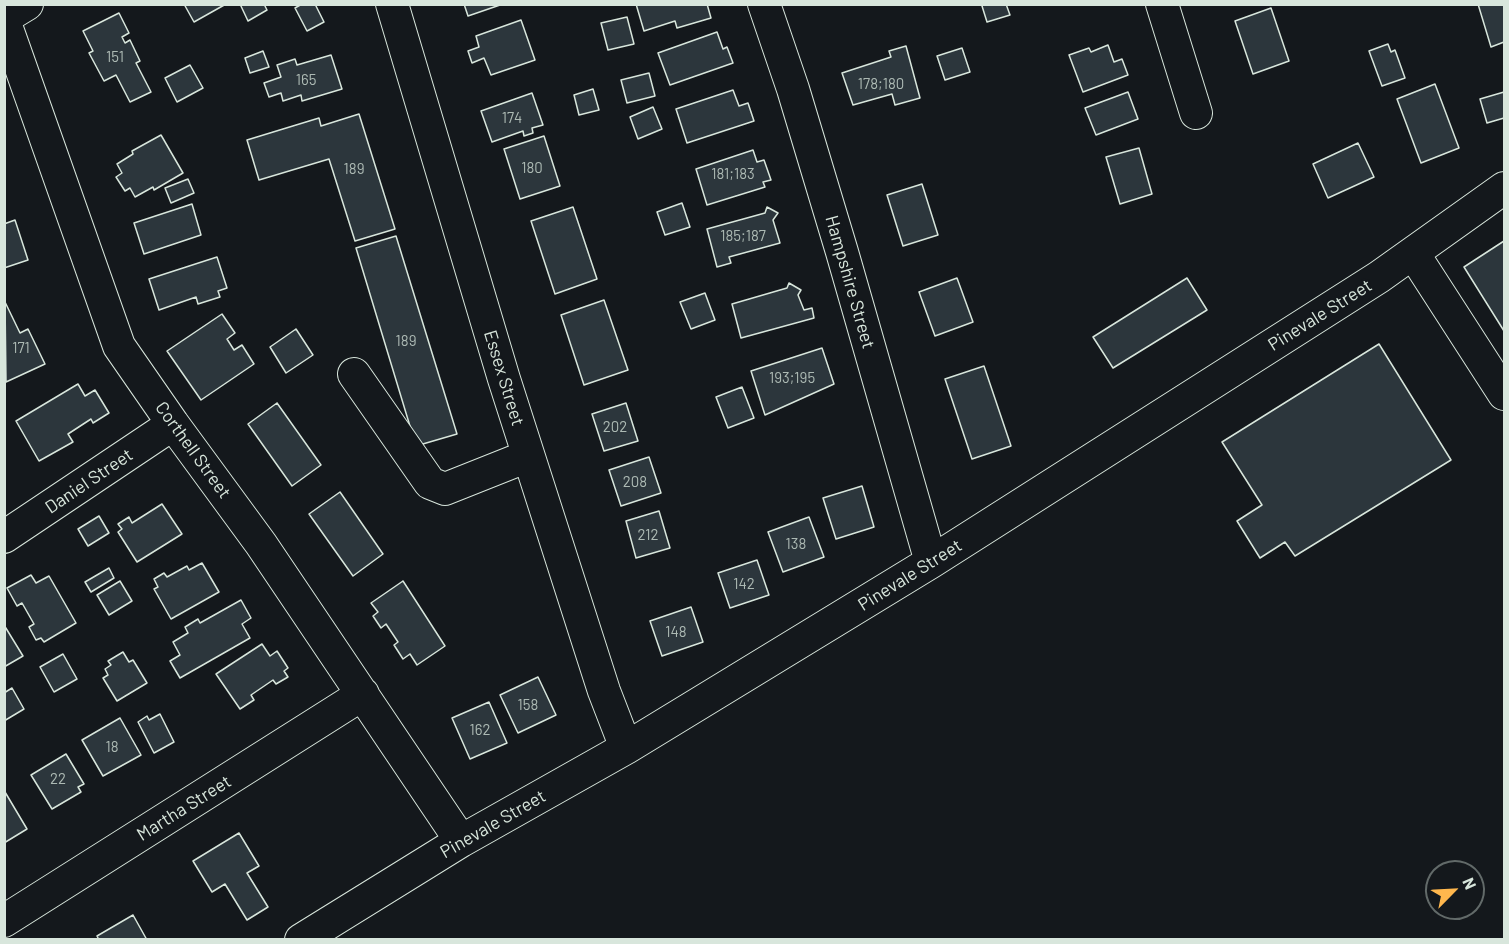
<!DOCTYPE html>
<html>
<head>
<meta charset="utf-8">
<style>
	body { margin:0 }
	#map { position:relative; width:1509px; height:944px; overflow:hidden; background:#14181c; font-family:Barlow,sans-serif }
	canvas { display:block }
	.frame { position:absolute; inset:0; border:6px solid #d8e6dc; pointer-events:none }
	.north { position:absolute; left:1425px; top:860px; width:60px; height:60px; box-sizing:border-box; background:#14181c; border:2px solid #626a69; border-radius:50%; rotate:66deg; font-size:16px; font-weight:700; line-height:24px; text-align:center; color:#d8e6dc }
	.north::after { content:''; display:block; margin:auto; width:21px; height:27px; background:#ffb74d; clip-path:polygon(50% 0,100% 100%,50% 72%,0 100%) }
</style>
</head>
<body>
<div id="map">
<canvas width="1509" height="944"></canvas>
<div class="frame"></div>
<div class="north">N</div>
</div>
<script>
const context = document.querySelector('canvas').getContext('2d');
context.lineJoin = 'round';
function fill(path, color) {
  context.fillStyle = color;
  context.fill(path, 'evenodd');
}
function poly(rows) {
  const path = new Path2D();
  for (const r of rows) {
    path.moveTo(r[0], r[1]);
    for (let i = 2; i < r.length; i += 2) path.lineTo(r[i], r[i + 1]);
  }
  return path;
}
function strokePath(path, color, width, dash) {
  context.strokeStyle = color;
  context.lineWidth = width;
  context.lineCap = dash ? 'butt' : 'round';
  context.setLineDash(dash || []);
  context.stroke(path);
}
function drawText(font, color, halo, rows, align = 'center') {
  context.font = font + ' Barlow,sans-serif';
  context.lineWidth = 4.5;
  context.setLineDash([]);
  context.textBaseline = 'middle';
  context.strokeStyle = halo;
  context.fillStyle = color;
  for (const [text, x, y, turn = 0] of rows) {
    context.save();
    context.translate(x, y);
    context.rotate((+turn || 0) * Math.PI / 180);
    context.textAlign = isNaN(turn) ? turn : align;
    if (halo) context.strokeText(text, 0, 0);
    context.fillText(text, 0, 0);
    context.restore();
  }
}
const building = poly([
	[184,4,226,4,194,22,184,4],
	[240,4,264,4,267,10,248,21,240,4],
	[302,4,315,4,324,22,307,31,295,8,302,4],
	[464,4,500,4,500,5,468,16,464,4],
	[636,4,707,4,711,18,677,28,675,21,644,31,636,4],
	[985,4,1006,4,1010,15,987,22,982,6,985,4],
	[1478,4,1504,4,1504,42,1491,47,1478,4],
	[1271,8,1289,61,1253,74,1235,21,1271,8],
	[119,13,129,33,122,37,125,43,130,40,140,61,136,63,151,92,130,102,116,75,104,81,89,53,93,51,83,31,119,13],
	[627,17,634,44,608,50,601,23,627,17],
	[521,20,535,60,491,75,484,58,472,63,468,51,479,47,476,36,521,20],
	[717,32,723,49,727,47,733,63,670,85,658,53,717,32],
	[1388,44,1391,52,1395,50,1405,78,1382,86,1369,51,1388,44],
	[1108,45,1114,62,1122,59,1128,75,1083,92,1069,55,1089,48,1091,52,1108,45],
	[906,46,920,98,895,105,892,94,853,105,842,73,891,57,889,51,906,46],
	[962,48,970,72,945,80,937,56,962,48],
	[263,51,269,67,250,73,245,58,263,51],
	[331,55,342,89,302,101,301,95,283,101,281,93,269,97,264,83,281,77,277,65,295,59,297,65,331,55],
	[190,65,203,88,177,102,165,78,190,65],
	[649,73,655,96,627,103,621,80,649,73],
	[1435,84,1459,148,1421,163,1397,99,1435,84],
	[593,89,599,110,579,115,574,95,593,89],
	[733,90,739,106,748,103,754,121,687,143,676,109,733,90],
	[1128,92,1138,119,1096,135,1085,108,1128,92],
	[1504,92,1504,118,1487,123,1480,99,1504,92],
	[532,93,543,125,532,128,533,133,524,136,523,131,492,142,481,111,532,93],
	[653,107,662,129,638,139,630,117,653,107],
	[359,114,395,229,355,241,329,159,259,180,247,140,319,118,321,126,359,114],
	[161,135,183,173,154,190,153,187,135,197,130,188,125,191,116,177,122,173,117,164,133,154,132,151,161,135],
	[544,136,560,186,520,199,504,149,544,136],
	[1358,143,1374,177,1328,198,1313,164,1358,143],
	[1139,148,1152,194,1120,204,1106,157,1139,148],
	[753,150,757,162,764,160,771,180,763,182,765,187,707,205,696,169,753,150],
	[188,179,194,193,171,203,165,188,188,179],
	[922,184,938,235,903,246,887,195,922,184],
	[682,203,690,227,665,235,657,212,682,203],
	[192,204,201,235,144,254,134,223,192,204],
	[573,207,597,279,555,294,531,221,573,207],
	[767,207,778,213,773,220,780,243,729,257,731,263,717,267,707,229,765,213,767,207],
	[15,220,28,260,4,268,4,224,15,220],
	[396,236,457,434,416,446,356,248,396,236],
	[1504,241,1504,331,1464,267,1504,241],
	[217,257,227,288,218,291,220,297,198,304,196,297,159,310,149,279,217,257],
	[957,278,973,322,935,336,919,292,957,278],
	[1187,278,1207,310,1113,368,1093,337,1187,278],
	[789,283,801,290,798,295,804,310,812,308,814,318,741,338,732,304,787,288,789,283],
	[705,293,715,320,691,329,680,302,705,293],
	[604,300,628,370,584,385,561,315,604,300],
	[5,302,20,333,28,329,45,364,6,382,5,302],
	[222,314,235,333,227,339,234,350,242,345,254,364,201,400,167,351,222,314],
	[296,329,313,355,286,373,270,347,296,329],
	[1379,344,1451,460,1295,556,1285,542,1260,558,1237,521,1262,505,1222,442,1379,344],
	[822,348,834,384,765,415,751,371,822,348],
	[984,366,1011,446,972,459,945,379,984,366],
	[78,384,85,396,95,390,109,413,93,423,91,419,68,434,73,442,39,461,16,421,78,384],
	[742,387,754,418,728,428,716,397,742,387],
	[277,403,321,465,292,486,248,424,277,403],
	[626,403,638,441,604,451,592,414,626,403],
	[649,457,661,493,621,506,609,470,649,457],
	[862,486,874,527,836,539,823,498,862,486],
	[340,492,383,554,353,576,309,514,340,492],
	[162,504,182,534,137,562,118,532,122,529,118,524,129,517,132,523,162,504],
	[659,511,670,548,636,558,626,521,659,511],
	[99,516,109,533,88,546,78,529,99,516],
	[809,517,824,557,783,572,768,532,809,517],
	[757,560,769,595,730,608,718,573,757,560],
	[202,563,219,592,171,619,154,589,158,587,154,579,164,573,167,577,187,566,189,570,202,563],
	[109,568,114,578,91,592,85,582,109,568],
	[31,575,36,583,49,576,76,623,44,642,41,638,36,640,29,627,34,624,22,603,17,606,7,588,31,575],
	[120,581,132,601,109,615,97,595,120,581],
	[403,581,445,646,417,665,410,654,403,659,394,645,398,642,386,624,381,628,373,616,378,612,371,603,403,581],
	[241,600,251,618,242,624,250,638,180,678,170,661,180,655,173,642,188,633,185,627,198,619,200,623,241,600],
	[691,607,703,642,662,656,650,621,691,607],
	[4,625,23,656,4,667,4,625],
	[262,644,270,656,277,651,288,668,284,671,288,677,276,684,273,680,251,695,254,700,240,709,216,674,262,644],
	[123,652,129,662,133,660,147,683,117,701,103,678,108,675,105,669,111,665,108,661,123,652],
	[63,654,77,679,54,692,40,667,63,654],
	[538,677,556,715,518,733,500,695,538,677],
	[12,688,24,709,4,721,4,693,12,688],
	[489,702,507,743,470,759,452,718,489,702],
	[160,714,174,742,154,753,138,722,147,716,149,720,160,714],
	[120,718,141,755,103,776,82,740,120,718],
	[66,754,84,784,78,787,81,792,52,809,31,775,66,754],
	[5,792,27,829,4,843,4,793,5,792],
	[239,833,259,866,247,873,268,907,247,920,225,884,212,892,193,861,239,833],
	[133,915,147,940,99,940,97,936,133,915]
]);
fill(building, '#2c363c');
strokePath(building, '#d8e6dc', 1.5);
const minor = poly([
	[392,4,504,379,604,691,626,748],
	[764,4,793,89,842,252,931,562],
	[1162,4,1196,113],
	[4,18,27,4],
	[4,20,119,346,173,424,261,544,461,841],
	[1413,253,1504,394],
	[354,374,430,483,445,489,528,456],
	[4,537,173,424],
	[4,921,363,694],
	[301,940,461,841,626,748,931,562,1379,277,1504,188]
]);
strokePath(minor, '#d8e6dc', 34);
strokePath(minor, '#14181c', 32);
drawText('15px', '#adbab4', null, [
	["151",115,57],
	["165",306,80],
	["178;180",881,84],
	["174",512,118],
	["180",532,168],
	["189",354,169],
	["181;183",733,174],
	["185;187",743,236],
	["189",406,341],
	["171",21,348],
	["193;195",792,378],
	["202",615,427],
	["208",635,482],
	["212",648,535],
	["138",796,544],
	["142",744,584],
	["148",676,632],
	["158",528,705],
	["162",480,730],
	["18",112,747],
	["22",58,779]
]);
drawText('18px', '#d8e6dc', '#14181c', [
	["Hampshire Street",850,282,74],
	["Pinevale Street",1320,315,-32],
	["Essex Street",504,378,73],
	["Corthell Street",193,450,54],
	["Daniel Street",89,481,-34],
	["Pinevale Street",910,575,-32],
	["Martha Street",184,808,-32],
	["Pinevale Street",493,824,-30]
]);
</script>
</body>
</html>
